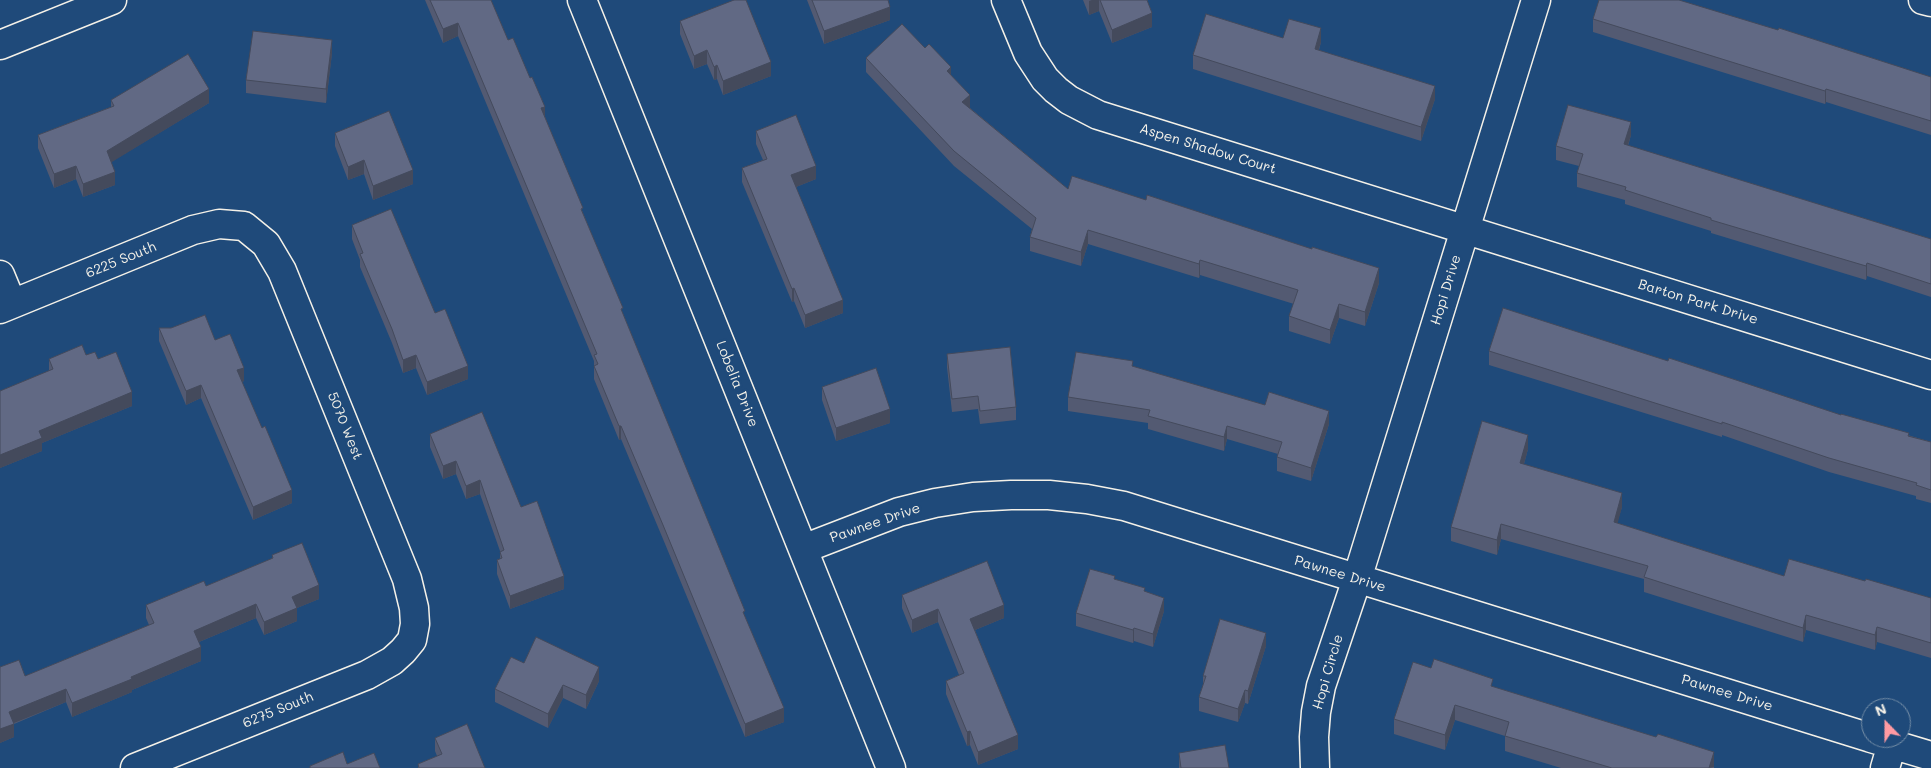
<!DOCTYPE html>
<html>
<head>
<meta charset="utf-8">
<style>
	body { margin:0 }
	#map { position:relative; width:1931px; height:768px; overflow:hidden; background:#1f4a7a; font-family:Mali,sans-serif }
	canvas { display:block }
	.north { position:absolute; left:1861px; top:698px; width:50px; height:50px; box-sizing:border-box; background:#1f4a7a; border:1px solid #748da6; border-radius:50%; rotate:338deg; font-size:14px; font-weight:700; line-height:20px; text-align:center; color:#f4f1e8 }
	.north::after { content:''; display:block; margin:auto; width:18px; height:22px; background:#ff9aa2; clip-path:polygon(50% 0,100% 100%,50% 72%,0 100%) }
</style>
</head>
<body>
<div id="map">
<canvas width="1931" height="768"></canvas>
<div class="north">N</div>
</div>
<script>
const context = document.querySelector('canvas').getContext('2d');
context.lineJoin = 'round';
function poly(rows) {
  const path = new Path2D();
  for (const r of rows) {
    path.moveTo(r[0], r[1]);
    for (let i = 2; i < r.length; i += 2) path.lineTo(r[i], r[i + 1]);
  }
  return path;
}
function strokePath(path, color, width, dash) {
  context.strokeStyle = color;
  context.lineWidth = width;
  context.lineCap = dash ? 'butt' : 'round';
  context.setLineDash(dash || []);
  context.stroke(path);
}
function fill(path, color) {
  context.fillStyle = color;
  context.fill(path, 'evenodd');
}
function drawText(font, color, halo, rows, align = 'center') {
  context.font = font + ' Mali,sans-serif';
  context.lineWidth = 5;
  context.setLineDash([]);
  context.textBaseline = 'middle';
  context.strokeStyle = halo;
  context.fillStyle = color;
  for (const [text, x, y, turn = 0] of rows) {
    context.save();
    context.translate(x, y);
    context.rotate((+turn || 0) * Math.PI / 180);
    context.textAlign = isNaN(turn) ? turn : align;
    if (halo) context.strokeText(text, 0, 0);
    context.fillText(text, 0, 0);
    context.restore();
  }
}
const minor = poly([
	[582,0,891,768],
	[1006,0,1028,53,1045,79,1056,90,1069,100,1098,115,1931,375],
	[1923,0,1931,2],
	[0,275,12,304],
	[0,309,193,230,219,224,244,226,266,244,282,271,407,579,414,608,415,624,412,640,403,651,392,661,367,675,135,768],
	[803,549,899,512,935,503,973,497,1011,495,1049,495,1087,499,1124,506,1871,738],
	[1871,738,1931,756],
	[1315,768,1314,737,1316,712,1321,686,1357,579,1536,0],
	[1885,768,1892,744]
]);
const secondary = poly([
	[0,45,112,0]
]);
strokePath(minor, '#f4f1e8', 31);
strokePath(secondary, '#f4f1e8', 31);
strokePath(minor, '#1f4a7a', 28);
strokePath(secondary, '#1f4a7a', 28);
fill(poly([
	[425,0,491,0,508,40,545,117,623,314,745,617,784,722,745,737,663,539,621,439,619,440,594,379,594,361,458,36,443,43],
	[807,0,888,0,890,20,824,44],
	[1083,0,1147,0,1152,27,1112,43,1099,11,1089,15],
	[1593,19,1931,77,1931,135,1826,102,1825,104,1593,32],
	[680,21,771,76,723,95,717,79,714,80,707,64,694,69,680,34],
	[1283,38,1321,42,1319,50,1435,99,1421,141,1193,69,1193,55],
	[925,48,951,75,970,108,1068,189,1379,283,1365,326,1339,318,1330,344,1289,331,1289,316,1294,304,1200,275,1199,278,1088,244,1081,266,1030,251,1030,237,1032,229,954,166,866,72,866,58],
	[332,53,326,103,246,93,246,80],
	[111,100,209,103,111,162,115,185,83,197,76,179,54,188,38,148,38,135,111,107],
	[756,131,816,179,796,187,843,313,805,328,794,301,792,302,742,182,742,168,763,160,756,144],
	[335,133,413,184,373,200,364,174,348,180,335,146],
	[1631,135,1628,146,1931,239,1931,297,1867,276,1866,280,1711,233,1711,231,1625,204,1625,200,1577,187,1577,173,1579,166,1556,160,1556,146],
	[352,225,435,313,468,379,427,395,416,368,403,373,392,343,360,267,360,260,352,239],
	[159,328,215,340,244,381,242,382,292,503,253,520,201,398,186,405,159,341],
	[1489,351,1668,361,1841,415,1931,442,1931,503,1916,499,1916,496,1829,472,1722,435,1722,437,1489,365],
	[947,354,1016,407,1016,420,980,424,978,409,952,412,947,367],
	[86,355,98,359,132,406,42,443,42,451,0,468,0,391,49,371,49,359],
	[1133,367,1329,424,1311,481,1277,471,1277,457,1278,454,1227,439,1224,451,1148,429,1148,423,1068,411,1068,397],
	[822,387,890,423,836,441,822,400],
	[430,434,521,507,564,589,510,609,497,574,497,560,500,559,500,551,480,494,466,499,456,474,443,479,430,447],
	[1528,449,1524,464,1622,507,1617,523,1784,576,1865,581,1931,598,1931,658,1877,642,1875,650,1806,630,1803,642,1644,592,1644,579,1501,539,1497,555,1451,541,1451,527],
	[272,555,319,599,297,608,297,621,264,635,256,618,199,642,201,661,132,690,132,692,72,717,66,702,14,724,14,737,0,743,0,667,25,676,149,625,146,618,146,605,206,586,272,559],
	[1115,579,1145,592,1164,611,1153,647,1134,641,1133,643,1076,626,1076,613],
	[902,595,1004,618,975,630,1018,749,978,765,970,745,967,746,946,694,946,681,959,675,938,622,912,633,902,608],
	[1266,646,1248,704,1245,703,1238,722,1199,711,1199,697,1203,685,1203,676],
	[524,663,599,681,586,709,563,698,548,728,495,702,495,689],
	[1493,687,1714,767,1714,768,1561,768,1505,751,1505,736,1455,720,1445,750,1394,734,1394,719],
	[435,738,485,768,418,768,418,764,437,756,435,751],
	[1179,753,1229,768,1179,768]
]), '#535a72');
fill(poly([
	[1092,0,1099,0,1099,11,1089,15,1089,1],
	[890,7,890,20,824,44,824,31],
	[1152,13,1152,27,1112,43,1112,30],
	[458,23,458,36,443,43,443,29],
	[1321,28,1321,42,1315,62,1315,49],
	[332,40,332,53,326,103,326,89],
	[707,50,707,64,694,69,694,56],
	[771,62,771,76,723,95,723,81],
	[717,65,717,79,714,80,714,67],
	[951,67,951,81,947,71],
	[1435,86,1435,99,1421,141,1421,127],
	[209,89,209,103,107,165,107,151],
	[1826,89,1826,102,1825,104,1825,91],
	[970,95,970,109,962,102],
	[545,107,545,120,541,108],
	[1631,122,1631,135,1624,158,1624,144],
	[364,160,364,174,348,180,348,167],
	[76,166,76,179,54,188,54,174],
	[816,166,816,179,791,189,791,175],
	[413,170,413,184,373,200,373,186],
	[115,172,115,185,83,197,83,184],
	[1088,230,1088,244,1081,266,1081,252],
	[1200,260,1200,275,1199,278,1199,264],
	[1867,263,1867,276,1866,280,1866,266],
	[1379,268,1379,283,1365,326,1365,312],
	[794,288,794,301,792,302,792,289],
	[843,300,843,313,805,328,805,315],
	[1339,304,1339,318,1330,344,1330,330],
	[416,355,416,368,403,373,403,360],
	[468,366,468,379,427,395,427,382],
	[244,368,244,381,237,384,237,370],
	[201,385,201,398,186,405,186,391],
	[132,392,132,406,42,443,42,451,0,468,0,455,39,431],
	[890,409,890,423,836,441,836,428],
	[1329,411,1329,424,1311,481,1311,468],
	[619,426,621,426,621,439,619,440],
	[1227,426,1227,439,1224,451,1224,437],
	[1528,435,1528,449,1520,478,1520,463],
	[456,461,456,474,443,479,443,466],
	[480,480,480,494,466,499,466,486],
	[292,490,292,503,253,520,253,507],
	[1622,493,1622,507,1614,537,1614,522],
	[1501,524,1501,539,1497,555,1497,540],
	[564,576,564,589,510,609,510,596],
	[319,585,319,599,297,608,297,621,264,635,264,622,292,597],
	[1164,598,1164,611,1153,647,1153,634],
	[256,604,256,618,194,644,194,631],
	[1004,605,1004,618,970,632,970,619],
	[938,609,938,622,912,633,912,620],
	[1806,615,1806,630,1803,642,1803,628],
	[1877,627,1877,642,1875,650,1875,635],
	[1134,628,1134,641,1133,643,1133,630],
	[1266,633,1266,646,1248,704,1248,691],
	[201,647,201,661,132,690,132,692,72,717,72,703,131,677],
	[599,667,599,681,586,709,586,695],
	[563,685,563,698,548,728,548,714],
	[66,689,66,702,9,725,9,712],
	[1245,690,1245,703,1238,722,1238,709],
	[1455,705,1455,720,1445,750,1445,735],
	[784,708,784,722,745,737,745,724],
	[14,724,14,737,0,743,0,729],
	[970,731,970,745,967,746,967,732],
	[1018,735,1018,749,978,765,978,752],
	[1714,752,1714,767,1709,768]
]), '#444a5c');
const building = poly([
	[430,0,491,0,508,40,513,38,530,78,532,77,545,107,541,108,583,208,581,209,623,308,621,309,745,611,743,612,784,708,745,724,663,525,621,426,619,426,594,366,598,364,594,355,597,354,458,23,443,29,430,0],
	[734,0,746,0,771,62,723,81,717,65,714,67,707,50,694,56,680,21,734,0],
	[812,0,888,0,890,7,824,31,812,0],
	[1100,0,1147,0,1152,13,1112,30,1100,0],
	[1599,0,1679,0,1778,30,1779,28,1931,77,1931,121,1826,89,1825,91,1593,19,1599,0],
	[1206,14,1283,38,1289,19,1321,28,1315,49,1435,86,1421,127,1193,55,1206,14],
	[902,24,925,48,929,44,951,67,947,71,970,95,962,102,1068,189,1072,176,1146,200,1147,195,1312,249,1312,247,1379,268,1365,312,1339,304,1330,330,1289,316,1298,290,1200,260,1199,264,1088,230,1081,252,1030,237,1036,218,954,151,866,58,902,24],
	[253,31,332,40,326,89,246,80,253,31],
	[188,54,209,89,107,151,115,172,83,184,76,166,54,174,38,135,114,106,111,100,188,54],
	[1568,105,1631,122,1624,144,1931,239,1931,284,1867,263,1866,266,1711,220,1711,218,1625,190,1626,187,1577,173,1583,154,1556,146,1568,105],
	[389,111,413,170,373,186,364,160,348,167,335,133,389,111],
	[796,115,816,166,791,175,843,300,805,315,794,288,792,289,742,168,767,159,756,131,796,115],
	[391,209,435,313,445,309,468,366,427,382,416,355,403,360,392,329,360,254,363,253,352,225,391,209],
	[1503,308,1668,361,1669,358,1736,380,1841,415,1841,414,1909,433,1908,436,1931,442,1931,490,1916,485,1917,483,1829,458,1722,422,1722,424,1489,351,1503,308],
	[205,315,215,340,230,334,244,368,237,370,262,428,265,426,292,490,253,507,201,385,186,391,159,328,171,328,205,315],
	[82,345,86,355,95,352,98,359,116,352,132,392,39,431,42,438,0,455,0,391,53,369,49,359,82,345],
	[1010,347,1016,407,980,411,978,396,952,399,947,354,1010,347],
	[1076,352,1133,361,1132,366,1265,405,1269,392,1329,411,1311,468,1277,457,1282,442,1227,426,1224,437,1148,416,1150,410,1068,397,1076,352],
	[876,368,890,409,836,428,822,387,876,368],
	[482,412,521,507,537,501,564,576,510,596,497,560,502,558,500,552,504,550,480,480,466,486,456,461,443,466,430,434,482,412],
	[1482,421,1528,435,1520,463,1622,493,1614,522,1784,576,1789,559,1865,581,1866,579,1931,598,1931,643,1877,627,1875,635,1806,615,1803,628,1644,577,1648,566,1501,524,1497,540,1451,527,1482,421],
	[302,543,319,585,292,597,297,608,264,622,256,604,194,631,201,647,131,677,132,679,72,703,66,689,9,712,14,724,0,729,0,667,19,660,25,676,154,623,146,605,204,581,206,586,273,558,272,555,302,543],
	[987,561,1004,605,970,619,1018,735,978,752,970,731,967,732,946,681,964,673,938,609,912,620,902,595,987,561],
	[1090,569,1115,576,1114,579,1145,588,1144,591,1164,598,1153,634,1134,628,1133,630,1076,613,1090,569],
	[1220,619,1266,633,1248,691,1245,690,1238,709,1199,697,1206,676,1203,676,1220,619],
	[536,637,599,667,586,695,563,685,548,714,495,689,511,657,524,663,536,637],
	[1434,659,1493,679,1491,686,1656,737,1658,734,1714,752,1709,768,1612,768,1505,736,1509,722,1455,705,1445,735,1394,719,1413,662,1431,668,1434,659],
	[467,724,485,768,419,768,418,764,442,754,435,738,467,724],
	[1225,745,1229,768,1181,768,1179,753,1225,745],
	[343,752,347,764,374,753,380,768,310,768,310,766,343,752]
]);
fill(building, '#616984');
strokePath(building, '#444a5c', 1);
drawText('14px', '#f4f1e8', '#1f4a7a', [
	["Aspen Shadow Court",1208,149,17],
	["6225 South",121,260,-22],
	["Hopi Drive",1446,290,-73],
	["Barton Park Drive",1698,302,17],
	["Lobelia Drive",737,384,68],
	["5070 West",345,426,68],
	["Pawnee Drive",875,523,-19],
	["Pawnee Drive",1340,574,17],
	["Hopi Circle",1328,672,-74],
	["Pawnee Drive",1727,693,17],
	["6275 South",278,710,-22]
]);
</script>
</body>
</html>
